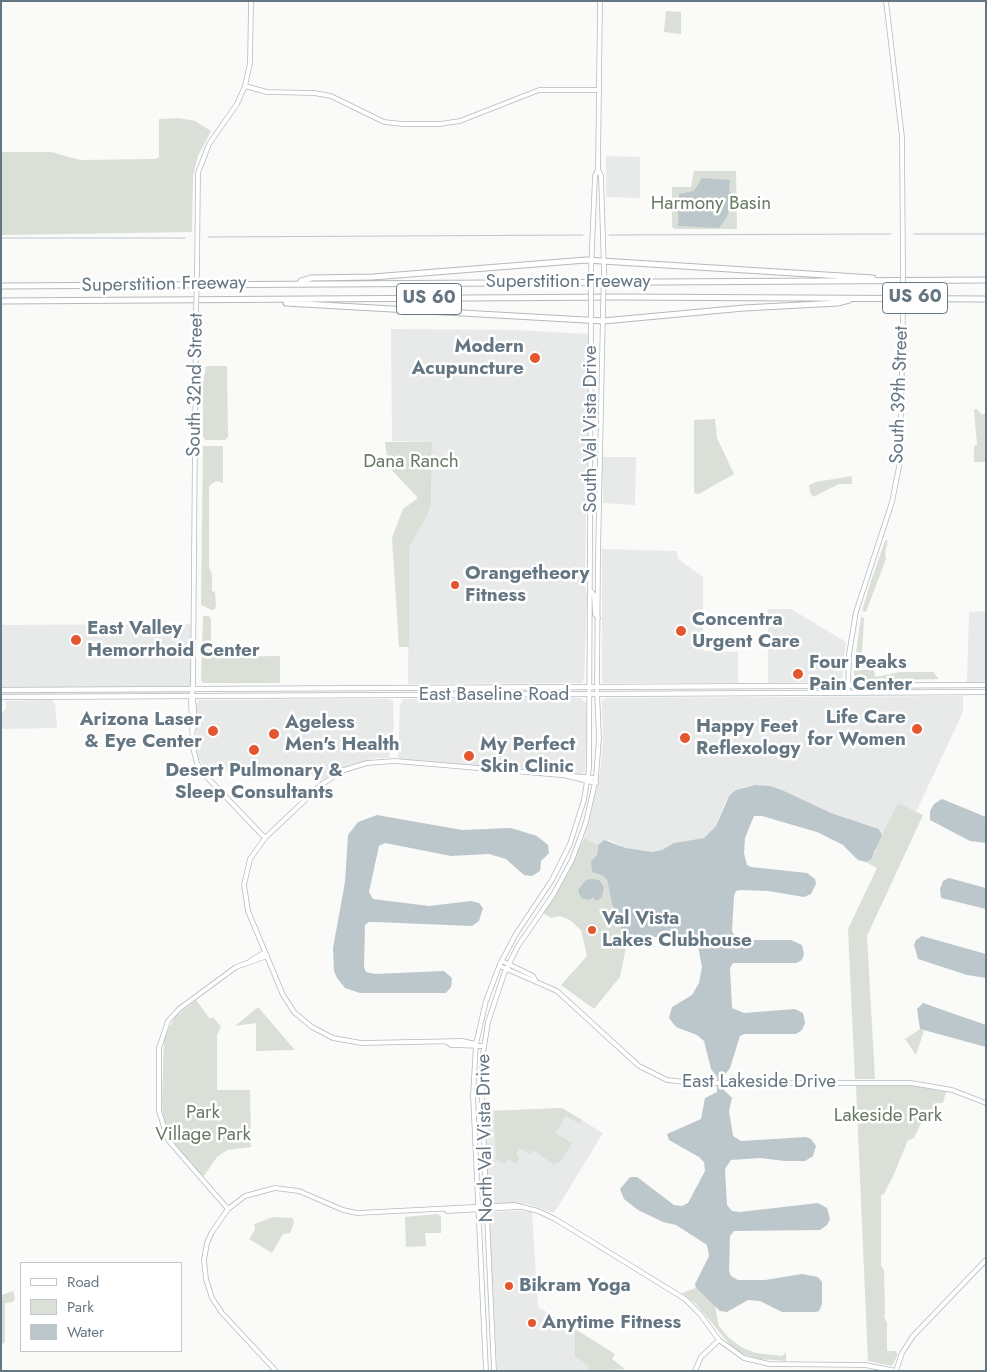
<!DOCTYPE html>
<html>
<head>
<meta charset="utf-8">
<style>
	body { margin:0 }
	#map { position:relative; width:987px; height:1372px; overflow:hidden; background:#fafaf8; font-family:Jost,sans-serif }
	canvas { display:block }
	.frame { position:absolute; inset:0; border:2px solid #657683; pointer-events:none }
	.legend { position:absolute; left:20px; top:1262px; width:162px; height:90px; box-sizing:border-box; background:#fff; border:1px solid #c1c8cd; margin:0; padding:6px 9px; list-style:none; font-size:15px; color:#657683 }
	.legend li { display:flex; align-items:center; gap:10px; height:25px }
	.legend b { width:25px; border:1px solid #c1c8cd }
</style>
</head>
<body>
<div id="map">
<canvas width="987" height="1372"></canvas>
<div class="frame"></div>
<ul class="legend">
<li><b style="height:6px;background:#fff"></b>Road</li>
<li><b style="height:14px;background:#dadfd7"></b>Park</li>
<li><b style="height:14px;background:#bbc7cb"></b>Water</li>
</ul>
</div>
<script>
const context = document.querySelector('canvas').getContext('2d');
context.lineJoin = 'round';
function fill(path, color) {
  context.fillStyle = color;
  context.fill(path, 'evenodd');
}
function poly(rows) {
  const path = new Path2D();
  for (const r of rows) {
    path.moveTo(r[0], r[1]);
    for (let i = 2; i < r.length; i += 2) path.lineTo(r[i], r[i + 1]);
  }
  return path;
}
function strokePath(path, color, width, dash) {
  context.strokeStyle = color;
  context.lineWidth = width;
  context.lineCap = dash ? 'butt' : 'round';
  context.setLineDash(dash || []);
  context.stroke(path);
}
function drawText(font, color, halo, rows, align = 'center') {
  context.font = font + ' Jost,sans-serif';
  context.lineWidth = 5;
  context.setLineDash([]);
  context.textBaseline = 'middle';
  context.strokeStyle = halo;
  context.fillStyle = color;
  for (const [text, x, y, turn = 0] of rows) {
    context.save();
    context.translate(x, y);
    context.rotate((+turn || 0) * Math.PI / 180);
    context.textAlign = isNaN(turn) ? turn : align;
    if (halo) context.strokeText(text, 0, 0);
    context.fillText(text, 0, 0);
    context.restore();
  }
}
fill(poly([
	[606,156,640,157,640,198,606,197],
	[391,329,517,330,588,334,588,461,585,500,586,515,585,584,587,596,584,680,582,683,408,684,409,547,428,514,431,504,432,442,392,441],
	[602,457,636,457,635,505,603,503],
	[602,549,677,551,678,559,703,577,703,651,738,652,738,683,602,683],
	[768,609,791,609,846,642,842,681,768,683],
	[986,611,986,682,967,682,969,612],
	[193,624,193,693,1,694,1,625],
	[963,696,963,712,916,812,898,803,882,835,879,829,831,813,782,790,770,786,755,785,744,787,726,799,716,826,704,838,674,843,662,850,652,852,626,848,609,840,598,845,584,838,600,773,603,742,602,701,606,698],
	[581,698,586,703,587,730,585,771,582,774,401,759,398,757,400,705,403,699],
	[389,699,393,701,394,724,389,758,376,758,349,765,319,782,308,771,219,771,212,778,199,759,196,747,196,705,199,700],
	[52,700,55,704,57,728,1,729,1,715,6,708,6,701],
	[562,1108,603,1133,556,1210,553,1213,527,1204,490,1204,488,1200,485,1111],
	[518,1211,532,1212,538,1307,575,1329,575,1357,588,1365,588,1371,497,1371,489,1217,494,1212]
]), '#e8e9e9');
fill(poly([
	[666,11,681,12,681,34,664,32],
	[179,118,195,121,211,131,198,156,193,176,192,232,1,235,1,152,51,152,80,160,156,159,159,157,159,119],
	[694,171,736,171,737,229,675,229,672,227,672,187,691,187],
	[206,366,227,366,228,437,225,440,205,440,203,436,203,383],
	[974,409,977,409,981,414,986,414,986,462,974,462,974,446,977,445],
	[715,419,717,438,734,474,699,494,694,493,694,420],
	[385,442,432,442,431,504,428,514,409,547,409,647,399,647,392,538,403,509,418,498,388,466],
	[203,446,223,446,223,483,216,481,209,486,209,568,212,574,212,591,215,592,216,605,215,609,212,610,201,605],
	[852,476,852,484,839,484,813,497,810,492,809,485,816,482],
	[888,540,885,553,886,559,866,612,862,611,869,587,885,541],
	[203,616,209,616,211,619,211,654,216,657,280,656,280,683,203,683,201,680],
	[861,617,864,618,861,670,874,669,875,677,901,672,933,672,939,679,857,681,854,679,854,667],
	[898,803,923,815,867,936,875,1079,855,1079,848,929,877,868,866,862,876,851,876,846],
	[584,838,598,845,594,873,603,876,607,880,612,905,628,937,620,977,594,1009,561,985,587,956,581,930,570,920,560,916,551,918,543,913,567,875],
	[196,1000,210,1019,213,1017,221,1027,217,1035,217,1090,250,1090,251,1147,227,1150,217,1157,203,1177,176,1148,169,1138,164,1123,162,1103,164,1038,175,1017],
	[258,1007,294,1049,294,1050,256,1051,256,1023,235,1026],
	[920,1029,924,1031,916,1055,905,1039],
	[856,1086,913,1086,946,1092,943,1103,937,1103,933,1106,933,1111,926,1113,914,1138,908,1140,894,1174,884,1194,881,1195,881,1265,884,1270,885,1314,884,1317,887,1323,887,1351,895,1351,898,1354,892,1366,868,1361],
	[562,1108,582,1120,580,1124,566,1116,555,1133,572,1143,560,1162,553,1164,533,1150,530,1154,519,1148,516,1153,519,1158,516,1164,508,1159,504,1164,496,1159,494,1111],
	[438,1214,441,1217,441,1233,425,1233,426,1246,406,1247,405,1217],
	[273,1217,293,1218,294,1223,290,1233,283,1234,272,1253,249,1239,255,1230,254,1224],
	[696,1288,715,1306,719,1326,729,1338,741,1347,756,1353,782,1356,786,1352,786,1361,759,1359,743,1354,731,1346,696,1304,682,1293],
	[13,1291,15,1298,13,1302,5,1303,5,1342,1,1345,1,1295],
	[575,1329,615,1354,612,1359,625,1369,588,1371,588,1365,575,1357]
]), '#dadfd7');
fill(poly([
	[702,178,730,180,729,191,733,195,727,217,719,228,678,226,679,194,694,191],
	[755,785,770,786,782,790,831,813,879,829,882,835,871,859,866,862,858,860,843,845,817,832,762,816,754,816,745,838,744,853,747,865,751,867,807,873,815,879,816,884,811,894,804,897,768,891,741,890,736,891,734,896,732,931,736,938,742,940,791,940,802,945,804,954,802,960,796,963,733,963,730,968,732,1008,744,1013,795,1009,803,1013,805,1023,802,1030,796,1034,744,1034,740,1036,730,1068,724,1076,724,1090,732,1098,729,1111,733,1136,741,1141,806,1137,811,1139,816,1146,813,1156,805,1161,785,1161,760,1158,731,1160,725,1169,727,1205,732,1211,740,1212,818,1203,827,1208,830,1219,827,1225,820,1230,734,1231,730,1236,729,1271,731,1276,738,1280,765,1280,802,1274,818,1277,822,1282,822,1304,819,1311,816,1312,782,1312,760,1301,748,1300,727,1312,720,1311,696,1288,695,1284,709,1256,707,1245,676,1225,663,1222,638,1210,624,1199,620,1189,630,1177,637,1177,674,1205,682,1206,688,1203,705,1171,704,1162,699,1157,669,1140,667,1134,701,1119,705,1098,717,1092,717,1077,711,1069,704,1041,697,1035,676,1027,669,1018,672,1007,692,995,699,983,702,967,698,946,688,938,673,934,640,940,628,937,622,931,617,914,612,905,607,880,603,876,592,872,591,862,597,855,598,845,604,840,626,848,652,852,662,850,674,843,704,838,716,826,729,796,736,790],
	[942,799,986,817,986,843,970,841,930,820,930,811,934,804],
	[377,815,462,830,511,828,537,836,548,845,549,853,541,861,540,871,532,876,524,875,506,859,489,854,451,856,385,843,379,846,369,892,373,899,429,906,471,901,479,903,483,908,479,921,472,926,375,922,369,922,365,925,364,967,366,972,375,974,444,971,452,978,451,987,446,993,360,993,345,988,337,978,334,971,333,948,345,882,348,835,358,822],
	[949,878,986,888,986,909,941,898,940,889,943,881],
	[592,879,599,880,604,887,602,897,596,901,593,897,590,900,581,898,578,890,586,880],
	[922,936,986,954,986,978,967,975,918,959,914,945,916,940],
	[923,1003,986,1025,986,1047,920,1029,917,1009]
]), '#bbc7cb');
strokePath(poly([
	[914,234,986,234],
	[609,235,891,234],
	[208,237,583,235],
	[1,238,185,238]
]), '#bbc7cb', 1);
const secondary = poly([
	[600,1,598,169,601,176,604,270],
	[886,1,902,137,903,269],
	[245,86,267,92,314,93,331,96,384,122,402,124,440,124,460,121,539,90,599,90],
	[591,271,595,176,598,169],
	[197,272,198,173,209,144,237,104,245,86,250,63,251,1],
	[196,312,193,684,191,701,193,748,197,763,202,772,265,838],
	[590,590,594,595,595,614,598,618],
	[848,693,849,654,856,612,892,502,900,462,903,311],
	[193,730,195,725,193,696],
	[563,775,596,783],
	[253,825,265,838],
	[250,961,265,952],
	[502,961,533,976,535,980],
	[500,966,557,991,639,1066,667,1080,695,1083,911,1083,952,1090,986,1103],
	[447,1042,451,1045,484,1046],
	[476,1044,462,1041,361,1043,333,1038,312,1027,294,1012,283,995,248,911,244,885,250,859,265,838,321,785,344,770,367,763,395,761,596,778],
	[228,1209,168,1140,159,1111,159,1048,168,1021,179,1009,236,967,267,956],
	[447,1211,519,1207],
	[276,1371,222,1313,212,1298,206,1279,204,1260,207,1243,212,1232,228,1209,245,1196,275,1188,299,1191,343,1210,357,1213,514,1205,538,1211,555,1219,685,1299,700,1314,719,1340,744,1358,769,1364,865,1365,896,1371],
	[486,1371,473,1095,476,1044,486,1001,500,964,516,934,552,880,570,844,584,800,589,768,591,311],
	[494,1371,482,1105,482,1060,488,1022,504,974,518,946,553,895,572,860,586,822,596,778,599,738,597,691,598,555,603,311],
	[695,1371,701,1357,719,1340],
	[896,1371,902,1353,913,1336,986,1260]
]);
const primary = poly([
	[1,690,986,685],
	[1,697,986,692]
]);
const highway = poly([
	[301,281,311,278,373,277,586,260,873,278],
	[1,286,986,280],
	[1,301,620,297,986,299],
	[286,303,603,321,744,308,838,303,849,300]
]);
strokePath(secondary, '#b3babf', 5.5);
strokePath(primary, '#b5babe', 6);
strokePath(highway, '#b4b9bd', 7);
strokePath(secondary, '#fff', 4);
strokePath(primary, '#fff', 4.5);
strokePath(highway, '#fff', 5);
const secondaryBridge = poly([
	[903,269,903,311],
	[591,311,591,271],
	[603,311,604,270],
	[196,312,197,272]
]);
strokePath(secondaryBridge, '#b3babf', 5.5, []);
strokePath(secondaryBridge, '#fff', 4);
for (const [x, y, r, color] of [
	[535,358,6,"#e4572e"],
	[455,585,5,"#e4572e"],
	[681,631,6,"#e4572e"],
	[76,640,6,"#e4572e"],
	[798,674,6,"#e4572e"],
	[917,729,6,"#e4572e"],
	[213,731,6,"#e4572e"],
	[274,734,6,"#e4572e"],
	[685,738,6,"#e4572e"],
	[254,750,6,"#e4572e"],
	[469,756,6,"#e4572e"],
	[592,930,5,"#e4572e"],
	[509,1286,5,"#e4572e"],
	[532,1323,5,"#e4572e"]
]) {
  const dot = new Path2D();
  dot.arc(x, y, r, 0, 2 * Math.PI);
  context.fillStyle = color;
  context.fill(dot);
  strokePath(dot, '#fff', 2);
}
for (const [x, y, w] of [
	[915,298,65],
	[429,299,65]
]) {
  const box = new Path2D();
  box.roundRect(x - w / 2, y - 15.5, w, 31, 4);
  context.fillStyle = '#fff';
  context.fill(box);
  strokePath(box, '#657683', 1);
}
drawText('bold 18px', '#657683', null, [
	["US 60",915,298],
	["US 60",429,299]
]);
drawText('19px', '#687a64', '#fff', [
	["Harmony Basin",711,204],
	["Dana Ranch",411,462],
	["Park",203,1113],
	["Village Park",203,1135],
	["Lakeside Park",888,1116]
]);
drawText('19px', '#657683', '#fff', [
	["Superstition Freeway",568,282],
	["Superstition Freeway",164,285,-1],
	["South 32nd Street",196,385,-89],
	["South 39th Street",900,395,-88],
	["South Val Vista Drive",591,429,-90],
	["East Baseline Road",494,695],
	["East Lakeside Drive",759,1082],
	["North Val Vista Drive",486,1138,-91]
]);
drawText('bold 19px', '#657683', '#fff', [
	["Modern",524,347,"right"],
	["Acupuncture",524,369,"right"],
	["Orangetheory",465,574],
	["Fitness",465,596],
	["Concentra",692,620],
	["Urgent Care",692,642],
	["East Valley",87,629],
	["Hemorrhoid Center",87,651],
	["Four Peaks",809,663],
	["Pain Center",809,685],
	["Life Care",906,718,"right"],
	["for Women",906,740,"right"],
	["Arizona Laser",202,720,"right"],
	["& Eye Center",202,742,"right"],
	["Ageless",285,723],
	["Men's Health",285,745],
	["Happy Feet",696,727],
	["Reflexology",696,749],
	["My Perfect",480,745],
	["Skin Clinic",480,767],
	["Desert Pulmonary &",254,771,"center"],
	["Sleep Consultants",254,793,"center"],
	["Val Vista",602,919],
	["Lakes Clubhouse",602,941],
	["Bikram Yoga",519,1286],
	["Anytime Fitness",542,1323]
], 'left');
</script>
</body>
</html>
